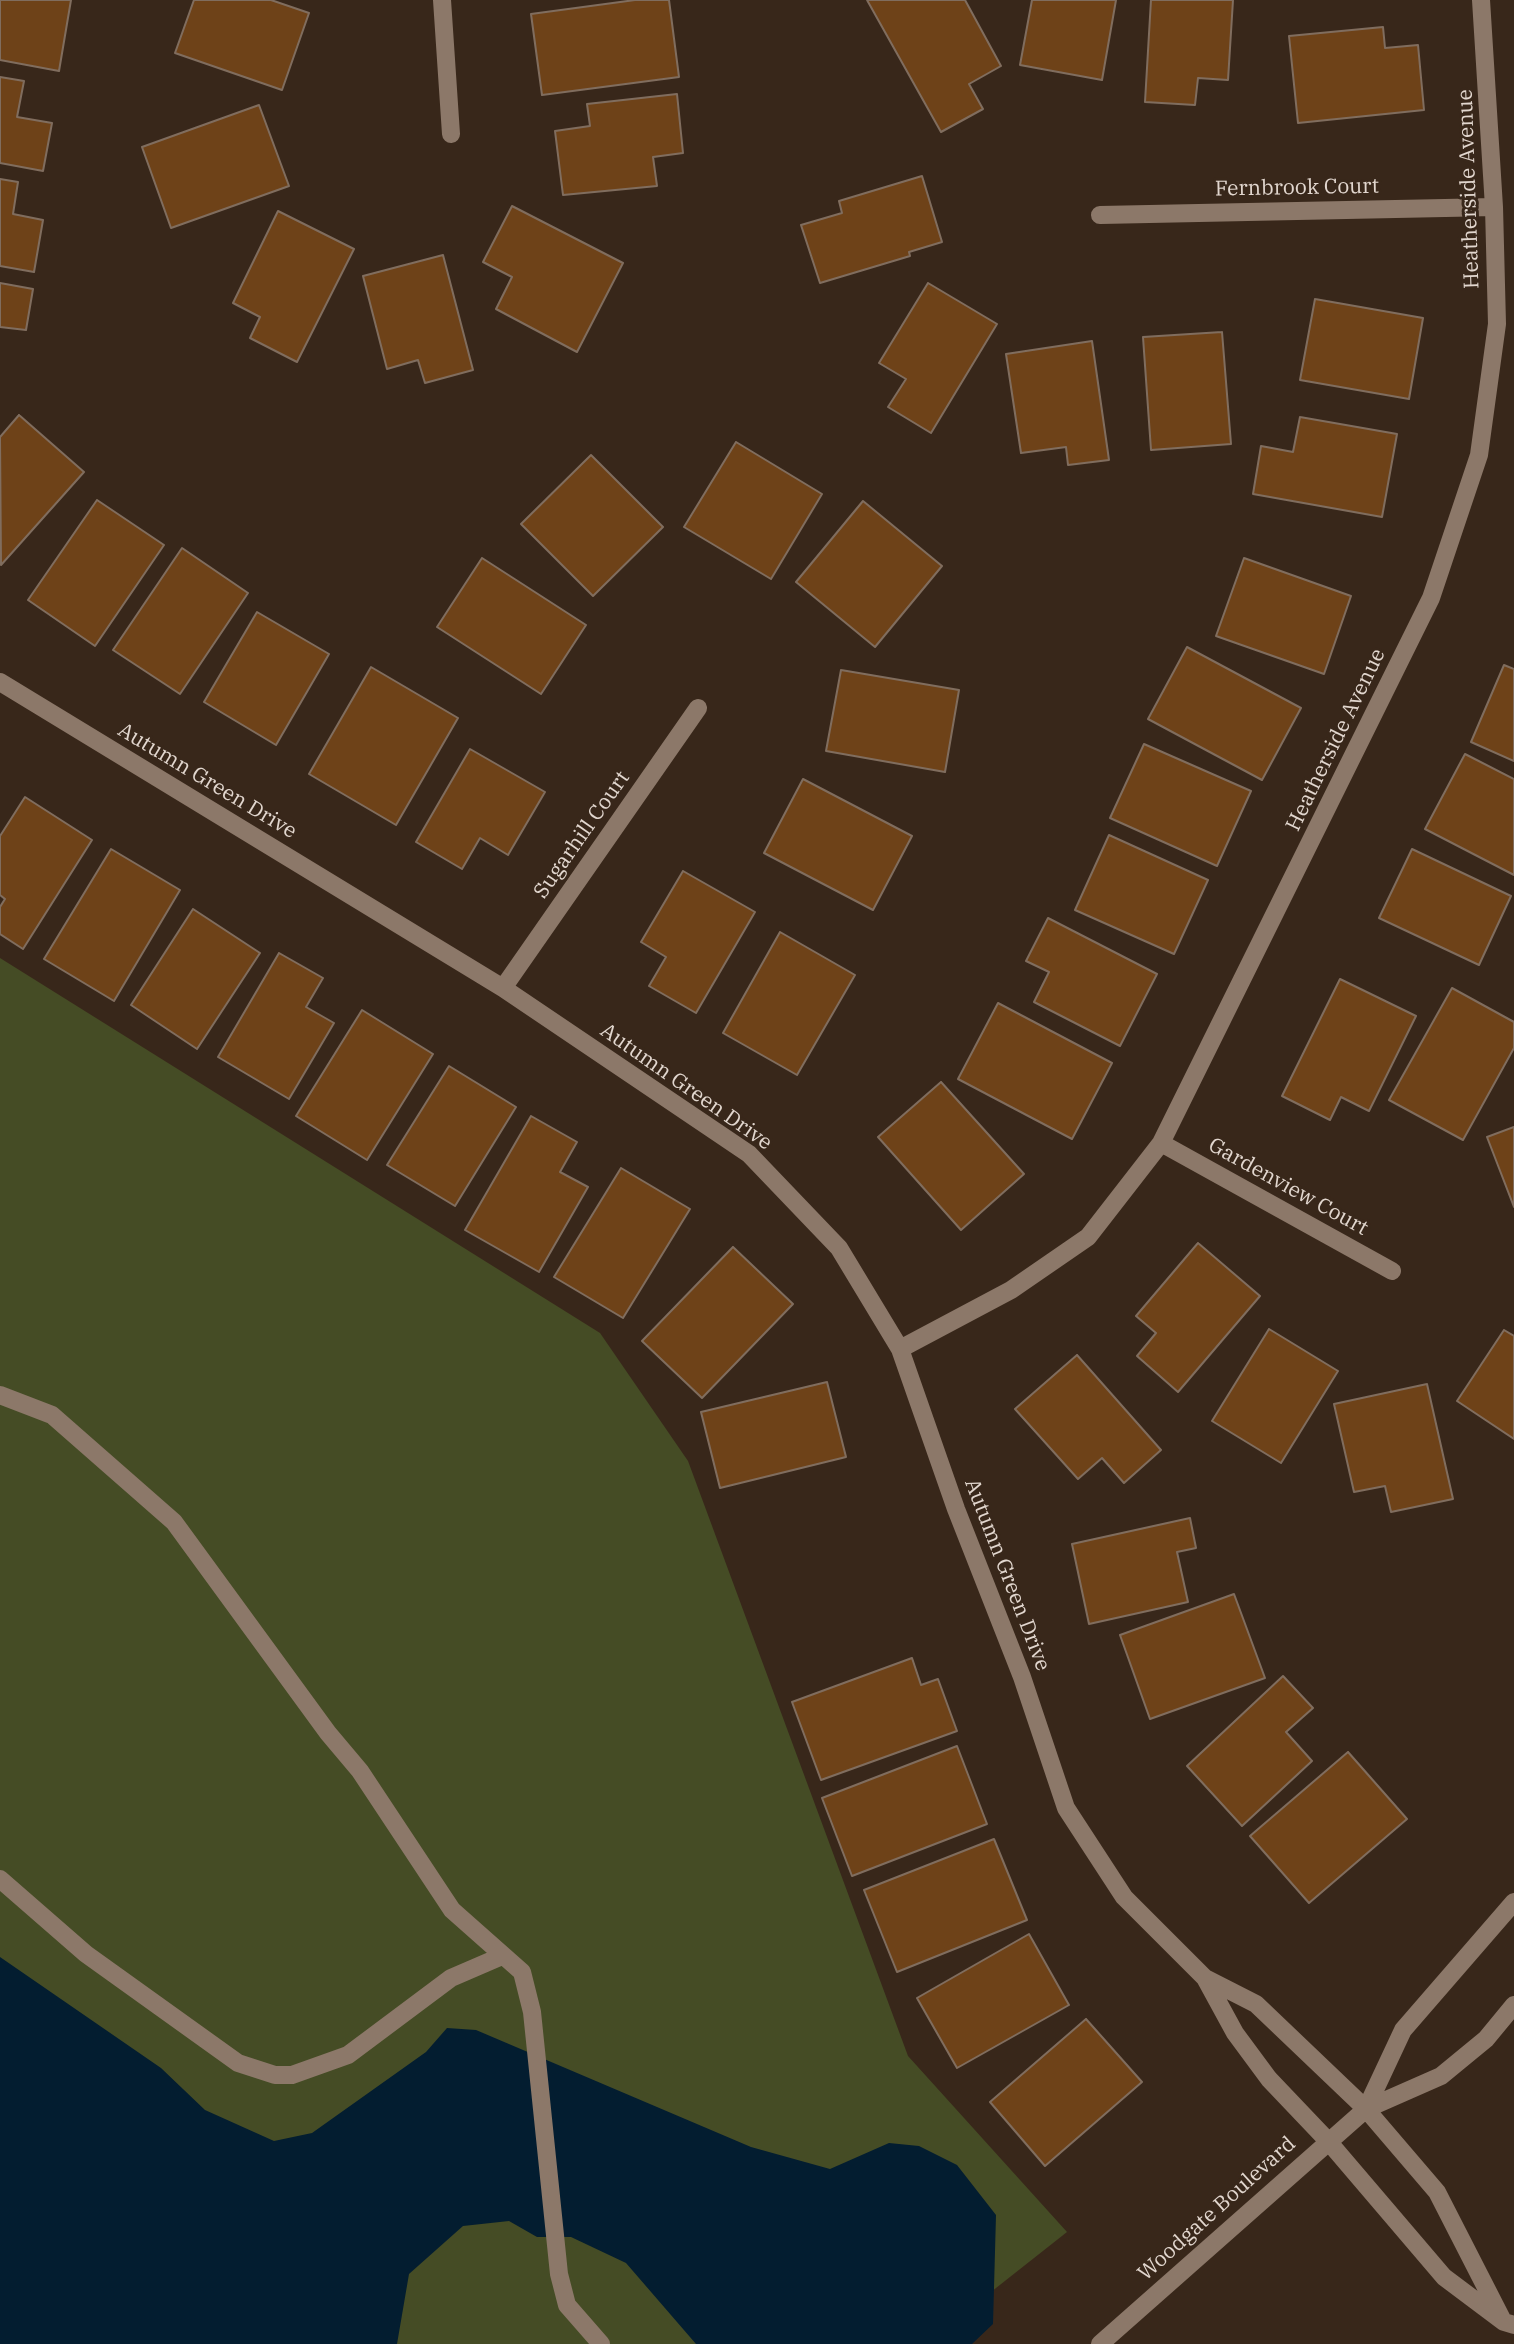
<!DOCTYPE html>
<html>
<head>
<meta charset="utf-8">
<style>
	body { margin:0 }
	canvas { display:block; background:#38271a }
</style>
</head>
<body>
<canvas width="1514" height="2344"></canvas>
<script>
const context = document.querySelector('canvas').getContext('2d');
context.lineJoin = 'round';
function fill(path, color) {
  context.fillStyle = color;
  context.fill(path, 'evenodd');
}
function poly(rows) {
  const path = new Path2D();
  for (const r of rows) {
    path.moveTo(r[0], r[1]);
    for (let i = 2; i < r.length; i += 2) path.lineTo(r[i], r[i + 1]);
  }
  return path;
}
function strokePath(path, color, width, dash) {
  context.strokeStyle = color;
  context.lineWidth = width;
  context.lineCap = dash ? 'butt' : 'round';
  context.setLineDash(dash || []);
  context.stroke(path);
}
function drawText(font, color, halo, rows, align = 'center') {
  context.font = font + ' "IBM Plex Serif",serif';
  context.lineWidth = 6;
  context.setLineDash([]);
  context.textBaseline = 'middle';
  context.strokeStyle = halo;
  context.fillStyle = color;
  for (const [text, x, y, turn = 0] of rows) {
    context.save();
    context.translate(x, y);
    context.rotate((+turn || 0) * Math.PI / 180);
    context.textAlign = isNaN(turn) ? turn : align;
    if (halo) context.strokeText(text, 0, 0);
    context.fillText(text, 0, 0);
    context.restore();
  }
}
fill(poly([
	[0,958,600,1333,688,1461,908,2056,1067,2232,925,2344,0,2344]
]), '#454c25');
fill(poly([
	[0,1957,161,2068,205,2110,274,2141,312,2133,426,2052,447,2028,476,2030,751,2147,830,2169,889,2143,919,2146,957,2165,996,2215,993,2324,972,2344,696,2344,626,2263,571,2237,537,2237,509,2221,463,2226,409,2274,397,2344,0,2344]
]), '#031d30');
const building = poly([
	[0,0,71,0,59,71,0,60,0,0],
	[194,0,271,0,309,13,282,90,175,53,194,0],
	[635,0,669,0,679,77,542,95,531,14,635,0],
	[867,0,965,0,1001,66,969,84,983,109,941,132,867,0],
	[1032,0,1116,0,1102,80,1020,65,1032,0],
	[1151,0,1233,0,1228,80,1198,78,1195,105,1145,102,1151,0],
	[1383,27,1385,48,1418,45,1424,110,1298,123,1289,36,1383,27],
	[0,77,24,81,17,117,52,123,43,171,0,163,0,77],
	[677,94,683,153,653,157,657,186,563,195,555,131,590,126,587,104,677,94],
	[259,105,289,186,171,228,142,147,259,105],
	[922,176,942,242,909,252,910,256,820,283,801,225,842,213,839,201,922,176],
	[0,179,18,182,13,214,43,220,34,272,0,266,0,179],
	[512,206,623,263,577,352,496,309,512,277,483,262,512,206],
	[278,211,354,249,297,362,250,338,260,317,233,303,278,211],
	[443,255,473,370,425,383,418,360,387,369,363,276,443,255],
	[0,283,33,289,26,330,0,327,0,283],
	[928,283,997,324,931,433,888,407,906,379,879,363,928,283],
	[1315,299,1423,318,1409,399,1300,380,1315,299],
	[1222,332,1231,444,1151,450,1143,337,1222,332],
	[1092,341,1109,460,1068,465,1066,447,1021,453,1006,354,1092,341],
	[19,415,84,472,1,565,0,437,19,415],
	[1300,417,1397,434,1382,517,1253,494,1261,446,1293,452,1300,417],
	[736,442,822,494,771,579,684,527,736,442],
	[591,455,663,527,593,596,521,524,591,455],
	[97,500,164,545,95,646,28,600,97,500],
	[863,501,942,566,875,647,796,582,863,501],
	[182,548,248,593,180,694,113,650,182,548],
	[482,558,586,625,541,694,437,627,482,558],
	[1244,558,1351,596,1324,674,1216,636,1244,558],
	[257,612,329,654,276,745,204,702,257,612],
	[1187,647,1301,708,1262,780,1148,719,1187,647],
	[1504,665,1514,669,1514,761,1471,742,1504,665],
	[371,667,458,718,396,825,309,774,371,667],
	[841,670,959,690,945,772,826,751,841,670],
	[1144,744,1251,791,1217,866,1110,818,1144,744],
	[470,749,545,792,508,855,480,838,462,869,416,842,470,749],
	[1465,754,1514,779,1514,875,1425,829,1465,754],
	[803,779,912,836,873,910,764,853,803,779],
	[25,797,92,840,23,949,0,934,0,907,5,899,0,895,0,836,25,797],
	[1109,835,1208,880,1174,954,1075,910,1109,835],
	[111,849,180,890,114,1001,44,959,111,849],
	[1412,849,1511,896,1479,965,1379,918,1412,849],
	[683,871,755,912,696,1013,649,986,666,957,641,942,683,871],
	[193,909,260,953,197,1049,131,1005,193,909],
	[1048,918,1157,974,1120,1046,1034,1002,1049,972,1026,961,1048,918],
	[780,932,855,975,797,1075,723,1033,780,932],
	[279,953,323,978,306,1007,334,1023,289,1099,218,1057,279,953],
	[1340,979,1416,1016,1369,1111,1341,1097,1330,1120,1282,1096,1340,979],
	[1452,988,1514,1022,1514,1048,1463,1140,1389,1100,1452,988],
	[998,1003,1112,1063,1072,1139,958,1079,998,1003],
	[362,1010,433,1054,367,1160,296,1116,362,1010],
	[449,1066,516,1107,455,1206,387,1165,449,1066],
	[941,1082,1024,1174,961,1230,878,1137,941,1082],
	[531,1116,577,1142,560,1172,588,1187,539,1272,465,1230,531,1116],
	[1514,1127,1514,1207,1487,1137,1514,1127],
	[621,1168,690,1209,623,1318,554,1277,621,1168],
	[1198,1243,1260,1296,1178,1392,1137,1356,1156,1333,1136,1316,1198,1243],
	[733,1247,793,1304,702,1398,642,1341,733,1247],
	[1269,1329,1338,1371,1281,1463,1212,1421,1269,1329],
	[1504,1330,1514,1336,1514,1439,1457,1401,1504,1330],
	[1077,1355,1161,1450,1124,1483,1102,1458,1078,1479,1015,1409,1077,1355],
	[827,1382,846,1457,720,1488,701,1412,827,1382],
	[1427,1384,1453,1499,1391,1512,1385,1486,1354,1492,1334,1404,1427,1384],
	[1190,1518,1196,1548,1177,1552,1188,1602,1089,1624,1072,1544,1190,1518],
	[1234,1594,1265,1678,1150,1719,1120,1635,1234,1594],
	[912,1658,921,1685,938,1679,957,1731,821,1780,792,1702,912,1658],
	[1283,1676,1313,1708,1286,1732,1312,1761,1242,1826,1187,1766,1283,1676],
	[957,1746,987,1824,852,1876,822,1798,957,1746],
	[1348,1752,1407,1819,1309,1903,1250,1836,1348,1752],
	[994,1839,1027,1920,897,1972,864,1890,994,1839],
	[1029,1934,1069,2005,957,2068,917,1998,1029,1934],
	[1086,2019,1142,2082,1045,2166,990,2102,1086,2019]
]);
fill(building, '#6e4218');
strokePath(building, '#806d5e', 2);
strokePath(poly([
	[442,0,451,134],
	[1100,215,1494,207],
	[0,682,503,988,749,1154,839,1248,900,1349,956,1509,1022,1677,1066,1808,1124,1897,1205,1978,1235,2033,1269,2079,1328,2141,1444,2277,1504,2322,1514,2325],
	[503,988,698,708],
	[1161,1143,1392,1271],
	[900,1349,1011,1290,1088,1237,1161,1143,1431,598,1479,455,1497,324,1494,207,1481,0],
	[0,1395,52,1415,174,1522,328,1733,360,1771,452,1910,522,1972,532,2012,559,2274,567,2305,601,2344],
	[0,1879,86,1954,238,2063,275,2075,292,2075,348,2055,451,1978,502,1956],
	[1205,1978,1256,2004,1366,2109,1437,2192,1502,2319],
	[1366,2109,1403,2030,1514,1902],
	[1100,2344,1366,2109,1441,2076,1486,2039,1514,2005]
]), '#8c7869', 18);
drawText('21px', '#e2d7cf', '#38271a', [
	["Fernbrook Court",1297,188,-1],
	["Heatherside Avenue",1469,189,-92],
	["Heatherside Avenue",1336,740,-64],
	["Autumn Green Drive",207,781,31],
	["Sugarhill Court",582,835,-55],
	["Autumn Green Drive",686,1087,35],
	["Gardenview Court",1288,1187,29],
	["Autumn Green Drive",1007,1575,69],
	["Woodgate Boulevard",1217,2209,-42]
]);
</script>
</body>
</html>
